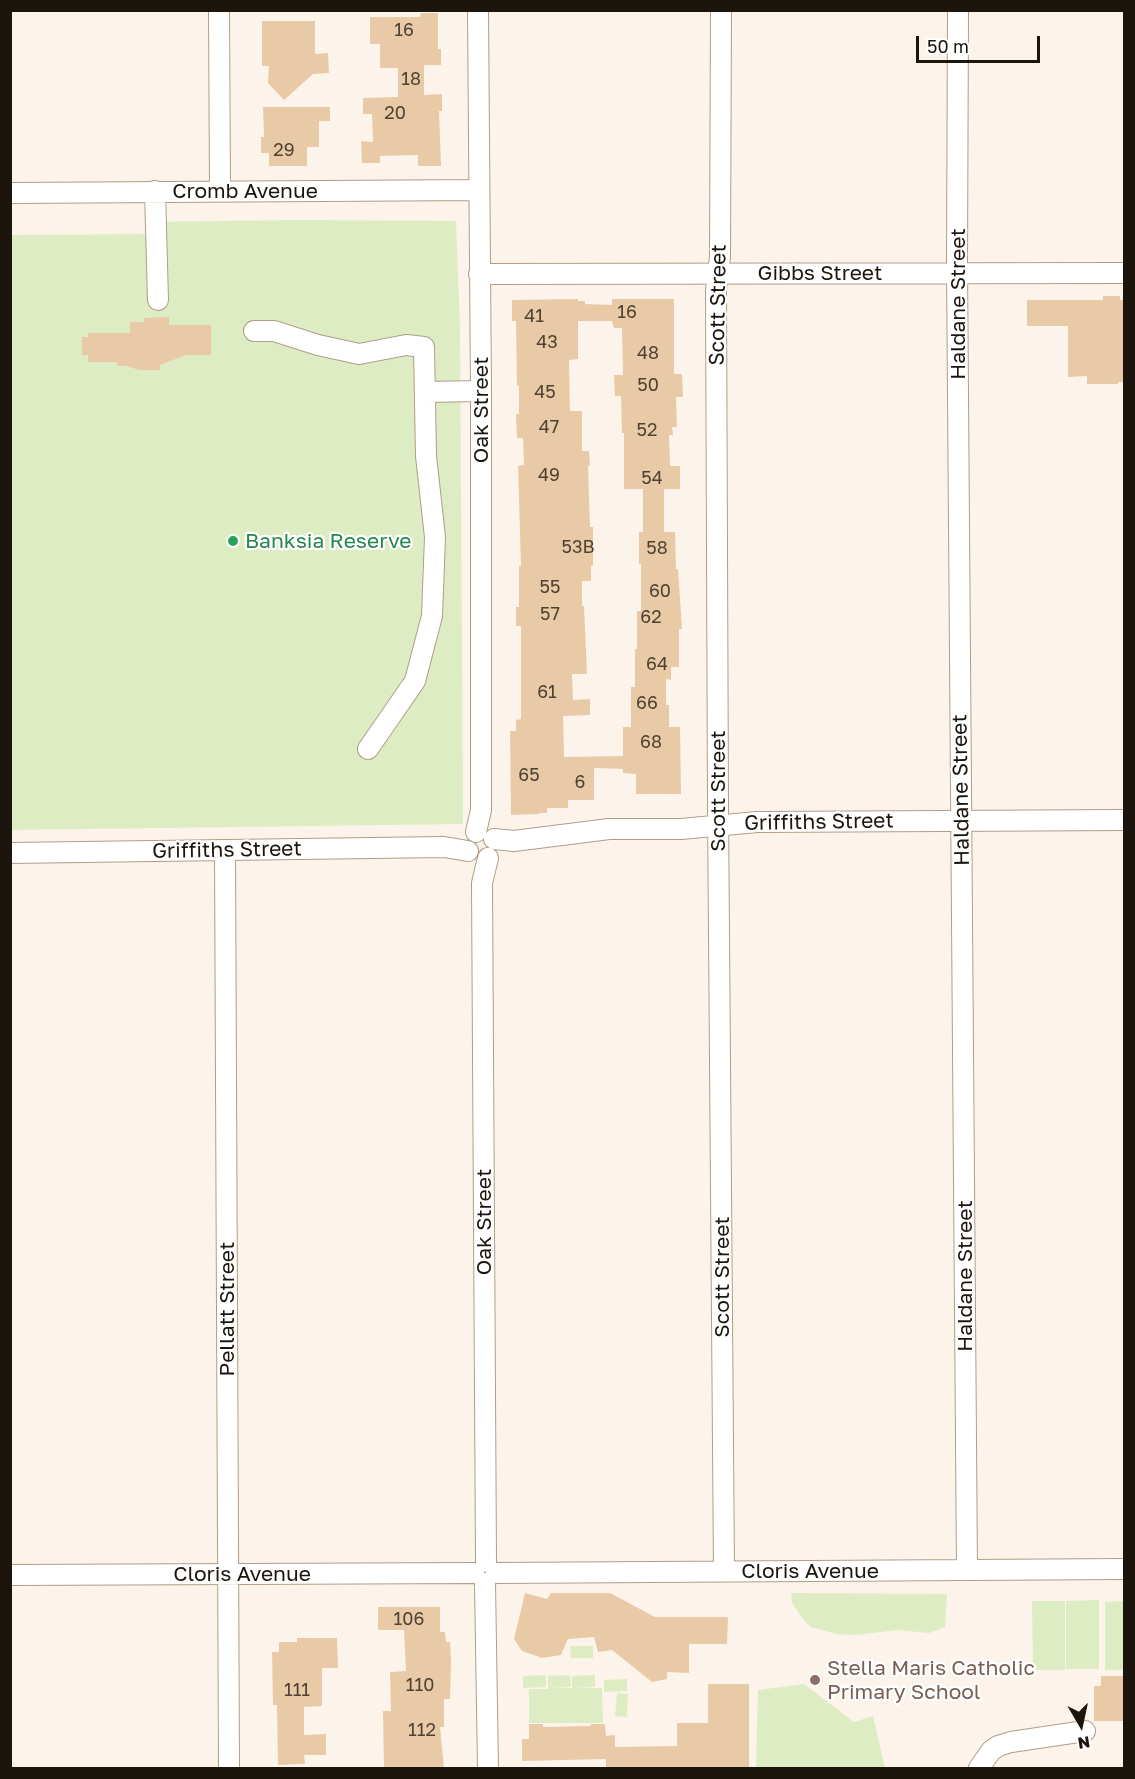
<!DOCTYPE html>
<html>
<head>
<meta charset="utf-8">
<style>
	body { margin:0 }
	#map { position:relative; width:1135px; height:1779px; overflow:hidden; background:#fcf4ea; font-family:"Golos Text",sans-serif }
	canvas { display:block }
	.frame { position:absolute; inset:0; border:12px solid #1c150d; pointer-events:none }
	.north { position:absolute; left:1051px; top:1695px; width:60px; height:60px; -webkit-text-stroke:4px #fff; paint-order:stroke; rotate:171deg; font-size:16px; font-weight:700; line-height:24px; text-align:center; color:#1c150d }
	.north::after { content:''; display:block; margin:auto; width:21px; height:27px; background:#1c150d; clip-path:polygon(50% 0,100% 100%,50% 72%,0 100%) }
	.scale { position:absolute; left:916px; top:36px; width:124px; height:27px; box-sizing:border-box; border:3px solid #1c150d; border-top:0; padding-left:8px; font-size:18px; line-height:21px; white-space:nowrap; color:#1c150d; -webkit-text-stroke:4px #fff; paint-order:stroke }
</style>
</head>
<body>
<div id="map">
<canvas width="1135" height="1779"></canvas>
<div class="frame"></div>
<div class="north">N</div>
<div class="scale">50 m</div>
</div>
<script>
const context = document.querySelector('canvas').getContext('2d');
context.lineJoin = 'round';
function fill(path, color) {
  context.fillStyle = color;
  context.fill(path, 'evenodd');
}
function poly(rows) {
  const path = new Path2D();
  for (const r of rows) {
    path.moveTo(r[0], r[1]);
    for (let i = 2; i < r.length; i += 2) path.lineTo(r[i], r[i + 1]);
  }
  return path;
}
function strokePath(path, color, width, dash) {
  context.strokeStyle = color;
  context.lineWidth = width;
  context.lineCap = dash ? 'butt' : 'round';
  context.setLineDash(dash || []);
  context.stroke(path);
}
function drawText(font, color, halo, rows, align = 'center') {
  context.font = font + ' "Golos Text",sans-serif';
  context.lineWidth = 4.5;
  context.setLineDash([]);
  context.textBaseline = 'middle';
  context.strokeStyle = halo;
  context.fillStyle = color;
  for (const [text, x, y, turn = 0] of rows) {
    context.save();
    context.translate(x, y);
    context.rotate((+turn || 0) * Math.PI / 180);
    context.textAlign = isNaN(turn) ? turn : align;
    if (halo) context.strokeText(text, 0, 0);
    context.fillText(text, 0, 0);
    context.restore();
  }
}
fill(poly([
	[299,220,456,221,460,328,463,824,11,830,11,235,145,234,145,222],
	[791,1593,947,1594,945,1627,929,1633,898,1630,855,1635,836,1634,811,1627,803,1619,792,1603],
	[1099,1600,1099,1669,1066,1669,1066,1601],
	[1032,1601,1065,1601,1065,1670,1033,1670],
	[1124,1601,1124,1670,1105,1670,1105,1602],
	[570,1646,593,1646,593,1658,571,1658],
	[546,1675,546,1687,523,1688,523,1676],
	[570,1675,571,1687,550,1688,572,1688,572,1676,595,1675,595,1687,574,1688,602,1688,603,1723,529,1723,529,1689,548,1689,548,1676],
	[627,1679,627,1691,604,1692,604,1680],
	[804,1684,854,1722,873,1716,885,1768,756,1768,758,1690],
	[617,1693,628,1694,627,1717,615,1716]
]), '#deecc4');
fill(poly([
	[421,13,438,13,438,49,441,49,441,65,424,65,424,95,442,94,442,111,439,111,441,166,418,166,418,155,380,156,380,163,362,163,361,141,373,142,372,114,363,114,363,98,398,97,398,68,380,68,380,44,370,44,370,17,420,17],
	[262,21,315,21,315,54,328,53,329,73,313,74,284,100,268,83,269,66,262,66],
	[263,107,330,107,330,121,319,121,319,147,307,147,307,166,269,166,269,153,261,153,261,137,264,137],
	[1103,296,1120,296,1120,300,1125,300,1125,382,1118,382,1118,384,1087,384,1087,376,1068,377,1068,326,1027,326,1027,300,1103,300],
	[578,299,578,301,585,301,585,304,612,305,612,299,674,299,674,374,682,374,683,397,676,397,677,427,672,427,673,435,669,435,670,466,680,466,680,489,664,489,664,532,675,532,676,569,678,569,682,629,679,629,679,667,671,667,671,680,666,679,666,705,669,705,669,727,680,727,681,794,636,794,636,774,623,773,623,769,594,768,594,800,568,800,568,808,547,808,547,813,539,813,539,814,511,815,510,731,516,731,516,720,521,719,521,626,516,626,516,607,519,607,519,566,521,566,518,466,524,465,523,438,517,438,516,414,519,414,519,386,517,386,516,321,512,321,512,300],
	[578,321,612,321,614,328,622,328,623,375,614,375,615,396,621,396,622,433,624,433,624,489,643,489,643,532,639,532,639,564,641,564,641,611,637,611,637,649,635,649,635,687,631,687,631,727,623,727,623,756,564,757,563,716,590,715,590,699,573,700,572,674,587,674,584,606,582,606,582,581,591,581,591,566,593,566,593,527,590,527,588,466,590,466,589,451,582,451,582,411,570,411,569,360,578,359],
	[169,317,169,325,211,325,211,355,186,355,160,365,160,370,139,370,127,366,117,366,117,362,88,362,88,355,82,355,82,337,88,337,88,333,130,333,130,322,144,322,144,318],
	[525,1593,547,1599,551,1593,610,1593,655,1617,728,1617,727,1644,689,1644,689,1673,667,1672,667,1679,652,1682,612,1650,598,1652,594,1637,568,1639,561,1655,542,1658,522,1651,514,1639],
	[378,1607,440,1607,440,1632,445,1632,446,1642,450,1642,451,1660,450,1699,444,1699,444,1727,440,1727,444,1768,384,1768,383,1711,391,1711,390,1672,406,1671,404,1630,378,1630],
	[297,1638,337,1638,338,1668,322,1668,322,1706,304,1707,304,1735,326,1734,326,1755,304,1755,305,1764,278,1765,277,1705,273,1705,272,1652,279,1652,279,1642,297,1642],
	[1101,1676,1125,1676,1125,1721,1094,1721,1094,1686,1101,1686],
	[708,1684,749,1684,749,1768,606,1768,606,1759,522,1761,522,1739,529,1739,529,1724,543,1724,543,1727,591,1726,591,1724,605,1724,606,1736,615,1735,615,1747,677,1746,677,1723,708,1723]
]), '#e9caa6');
const minor = poly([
	[219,10,220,191],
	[721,10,720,257,716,290,718,807,724,1571],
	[958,10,957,264,967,1570],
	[155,191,158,300],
	[10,193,479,190],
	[479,274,1124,273],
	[254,331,274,331,318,345,359,354,406,345,424,347,426,456,435,537,432,616,415,681,368,749],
	[425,392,481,391],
	[476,832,481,810,481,391,478,10],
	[494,839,514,841,609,829,681,829,757,822,1124,820],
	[225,850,229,1768],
	[10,853,444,847,468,851],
	[486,1562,482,883,488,858],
	[496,1573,1124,1569],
	[10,1575,474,1573],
	[485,1583,488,1768],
	[979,1768,991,1751,998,1746,1011,1742,1085,1731]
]);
strokePath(minor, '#b09d88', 22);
strokePath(minor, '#fff', 20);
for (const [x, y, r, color] of [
	[233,541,6,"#2e9e5b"],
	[815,1680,6,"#8d6e63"]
]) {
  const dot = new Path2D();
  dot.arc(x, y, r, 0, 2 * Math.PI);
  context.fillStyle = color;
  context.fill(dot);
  strokePath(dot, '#fff', 2);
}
drawText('18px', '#4f4233', null, [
	["16",404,30],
	["18",411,79],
	["20",395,113],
	["29",284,150],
	["16",627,312],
	["41",534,316],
	["43",547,342],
	["48",648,353],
	["50",648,385],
	["45",545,392],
	["47",549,427],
	["52",647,430],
	["49",549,475],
	["54",652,478],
	["53B",578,547],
	["58",657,548],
	["55",550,587],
	["60",660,591],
	["57",550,614],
	["62",651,617],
	["64",657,664],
	["61",547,692],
	["66",647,703],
	["68",651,742],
	["65",529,775],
	["6",580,782],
	["106",409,1619],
	["110",420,1685],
	["111",297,1690],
	["112",422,1730]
]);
drawText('21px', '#1c150d', '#fff', [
	["Cromb Avenue",245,191],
	["Gibbs Street",820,273],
	["Haldane Street",958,304,-90],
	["Scott Street",718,305,-89],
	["Oak Street",481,410,-90],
	["Haldane Street",961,790,-91],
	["Scott Street",718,791,-90],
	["Griffiths Street",819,822,-1],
	["Griffiths Street",227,850,-1],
	["Oak Street",484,1222,-90],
	["Haldane Street",965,1276,-90],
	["Scott Street",722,1277,-90],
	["Pellatt Street",227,1309,-90],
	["Cloris Avenue",810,1571],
	["Cloris Avenue",242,1574]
]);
drawText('21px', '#27864d', '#fff', [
	["Banksia Reserve",245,541]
], 'left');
drawText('21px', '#785e54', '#fff', [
	["Stella Maris Catholic",827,1668],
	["Primary School",827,1692]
], 'left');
</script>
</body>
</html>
